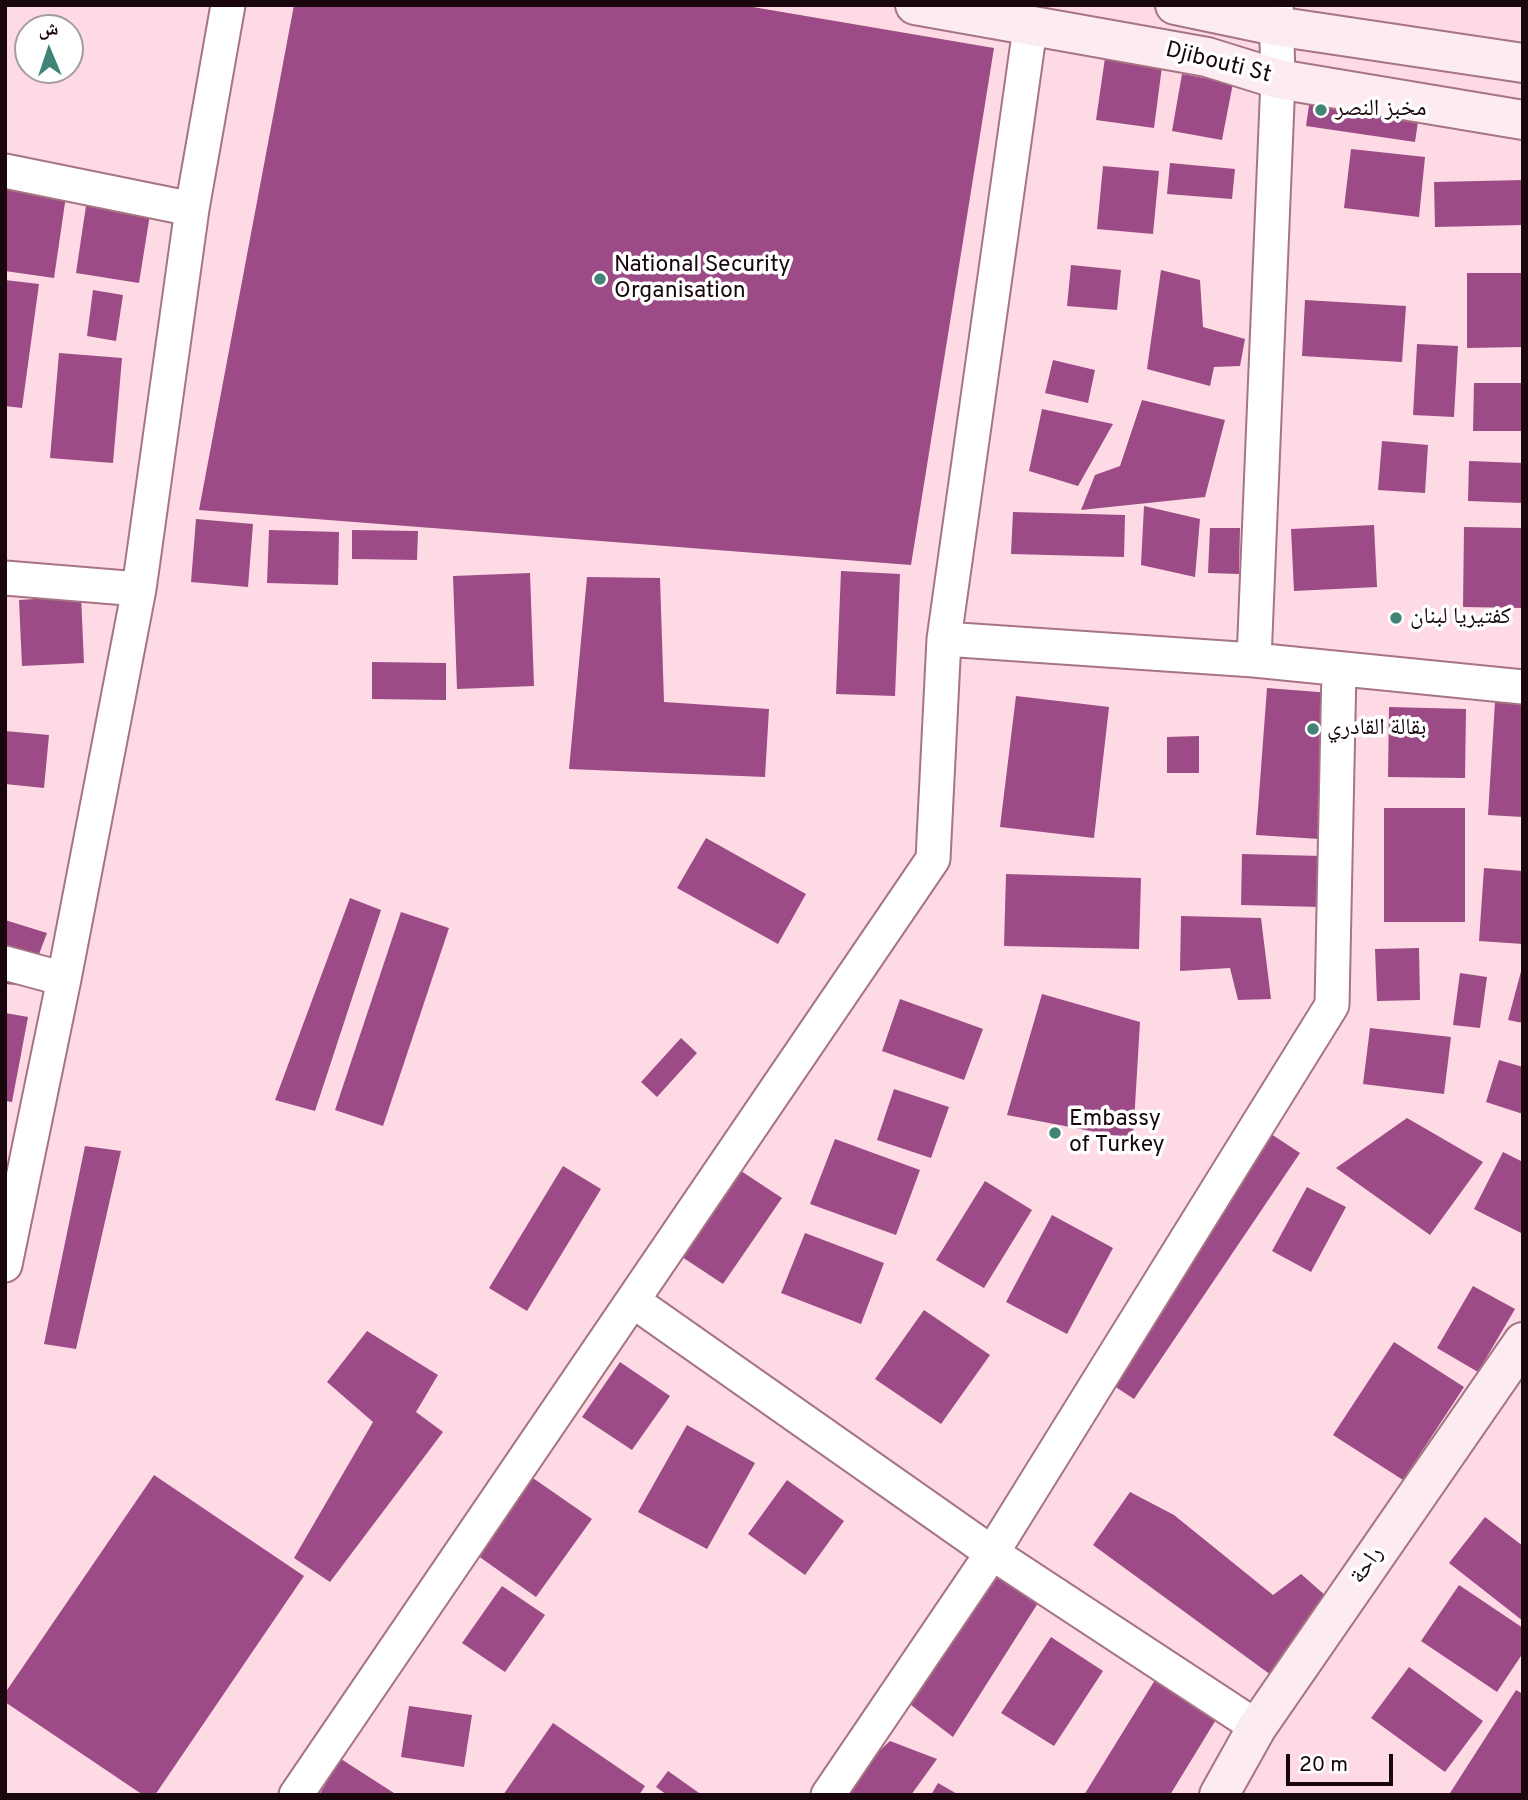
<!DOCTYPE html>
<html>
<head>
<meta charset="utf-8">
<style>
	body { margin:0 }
	#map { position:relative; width:1528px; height:1800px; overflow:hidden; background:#fddae4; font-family:Overpass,"Noto Naskh Arabic",sans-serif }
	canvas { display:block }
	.frame { position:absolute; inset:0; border:7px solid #19070d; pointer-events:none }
	.north { position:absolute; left:14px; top:14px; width:70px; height:70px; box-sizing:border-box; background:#fff; border:2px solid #a39c9e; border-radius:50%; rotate:358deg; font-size:19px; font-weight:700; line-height:28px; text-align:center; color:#19070d }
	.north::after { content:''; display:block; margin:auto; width:24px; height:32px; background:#418476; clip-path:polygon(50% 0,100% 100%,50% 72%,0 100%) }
	.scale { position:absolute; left:1286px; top:1754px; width:107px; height:32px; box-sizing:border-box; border:4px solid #19070d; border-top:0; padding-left:9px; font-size:21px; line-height:24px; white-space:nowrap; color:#19070d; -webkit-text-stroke:5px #fff; paint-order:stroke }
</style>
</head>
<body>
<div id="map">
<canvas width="1528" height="1800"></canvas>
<div class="frame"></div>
<div class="north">ش</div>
<div class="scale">20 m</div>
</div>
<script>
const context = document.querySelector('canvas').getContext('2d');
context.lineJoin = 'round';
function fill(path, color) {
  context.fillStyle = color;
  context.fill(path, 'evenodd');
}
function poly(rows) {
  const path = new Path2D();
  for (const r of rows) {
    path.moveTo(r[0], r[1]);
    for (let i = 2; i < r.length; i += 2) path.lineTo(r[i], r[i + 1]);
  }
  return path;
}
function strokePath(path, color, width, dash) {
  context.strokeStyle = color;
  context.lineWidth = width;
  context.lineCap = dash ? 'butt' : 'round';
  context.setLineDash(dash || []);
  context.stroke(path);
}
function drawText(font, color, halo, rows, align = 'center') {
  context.font = font + ' Overpass,"Noto Naskh Arabic",sans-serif';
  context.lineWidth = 7;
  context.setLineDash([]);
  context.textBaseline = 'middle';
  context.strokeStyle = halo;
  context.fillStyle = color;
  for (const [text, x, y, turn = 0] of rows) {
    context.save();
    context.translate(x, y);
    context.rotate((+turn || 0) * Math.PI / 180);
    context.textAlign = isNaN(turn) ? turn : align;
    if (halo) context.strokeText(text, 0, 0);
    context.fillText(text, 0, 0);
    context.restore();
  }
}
fill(poly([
	[294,5,741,5,994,48,911,565,199,510],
	[1106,51,1163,59,1154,128,1096,120],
	[1182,74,1233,83,1222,140,1172,131],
	[1311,92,1420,108,1415,142,1306,126],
	[1351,149,1425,157,1419,217,1344,208],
	[1170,163,1235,169,1232,199,1167,194],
	[1103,166,1159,171,1153,234,1097,229],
	[1523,180,1523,225,1435,227,1434,182],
	[5,187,66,196,54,278,5,271],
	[87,199,151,208,139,283,76,273],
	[1071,265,1121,270,1117,310,1067,306],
	[1161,270,1200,280,1203,327,1245,339,1240,366,1214,367,1210,386,1147,369],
	[1467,273,1523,273,1523,347,1467,348],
	[5,280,39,284,22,408,5,406],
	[93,290,123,295,116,341,87,336],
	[1305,300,1406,306,1402,362,1302,356],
	[1417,344,1458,346,1454,417,1413,415],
	[59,353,122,358,113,463,50,458],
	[1053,360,1095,370,1088,403,1045,393],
	[1474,383,1523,383,1523,431,1473,431],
	[1142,400,1225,420,1205,497,1081,510,1095,475,1120,466],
	[1042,409,1113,424,1078,486,1029,471],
	[1382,441,1428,445,1425,493,1378,490],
	[1469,461,1523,463,1523,503,1468,501],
	[1144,506,1200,519,1195,577,1141,565],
	[1013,512,1125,515,1124,557,1011,554],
	[196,519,253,524,248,587,191,582],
	[1374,525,1377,587,1294,591,1291,529],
	[1464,527,1523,528,1523,608,1463,607],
	[1210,528,1240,528,1239,574,1208,573],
	[269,530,339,532,338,585,267,583],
	[352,530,418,531,417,560,352,559],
	[841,571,900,574,895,696,836,694],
	[530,573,534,686,457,689,453,576],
	[587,577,660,578,664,702,769,709,765,777,569,769],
	[81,596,84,663,22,666,19,600],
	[372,662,446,663,446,700,372,699],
	[1267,688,1331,693,1320,839,1256,835],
	[1016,696,1109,707,1094,838,1000,827],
	[1495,702,1523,704,1523,817,1488,815],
	[1389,707,1466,709,1465,778,1388,777],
	[5,731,49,735,44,788,5,784],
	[1199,736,1199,773,1167,773,1167,737],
	[1384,808,1465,808,1465,922,1384,922],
	[706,838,806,894,778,944,677,888],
	[1242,854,1322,856,1321,907,1241,905],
	[1484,868,1523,871,1523,944,1479,941],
	[1006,874,1141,878,1139,949,1004,946],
	[350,898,381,910,315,1111,275,1100],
	[401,912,449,928,383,1126,335,1110],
	[1181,916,1261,918,1271,999,1238,1000,1230,968,1180,971],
	[5,920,47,933,27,986,5,984],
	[1419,948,1420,1000,1377,1001,1375,949],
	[1523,964,1523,1023,1508,1020],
	[1460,973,1487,977,1480,1028,1453,1025],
	[1042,994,1140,1022,1133,1139,1007,1115],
	[900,999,983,1029,964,1080,882,1051],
	[5,1013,28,1017,12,1102,5,1101],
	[1370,1028,1451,1037,1444,1094,1363,1084],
	[681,1038,697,1053,657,1097,641,1082],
	[1499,1060,1523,1067,1523,1114,1486,1102],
	[894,1089,949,1107,931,1158,877,1140],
	[1407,1118,1483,1162,1430,1235,1336,1168],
	[1271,1134,1300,1153,1134,1399,1105,1380],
	[835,1139,920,1170,896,1235,810,1204],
	[85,1146,121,1151,76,1349,44,1344],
	[1503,1152,1523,1162,1523,1234,1474,1209],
	[563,1166,601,1189,527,1311,489,1288],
	[735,1167,782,1198,723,1284,676,1253],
	[985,1181,1032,1210,984,1288,936,1260],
	[1307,1187,1346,1207,1311,1272,1272,1251],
	[1052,1215,1113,1248,1067,1334,1006,1302],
	[805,1233,884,1263,861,1324,781,1293],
	[1473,1286,1515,1309,1478,1372,1437,1348],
	[924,1310,990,1355,941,1424,875,1379],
	[367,1331,438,1375,416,1412,443,1432,330,1582,294,1558,373,1422,327,1382],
	[1394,1342,1464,1387,1403,1480,1333,1435],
	[620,1362,670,1396,632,1450,582,1417],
	[687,1425,755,1463,707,1549,638,1512],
	[154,1475,304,1576,155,1795,143,1795,5,1702,5,1693],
	[530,1476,592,1519,536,1597,474,1553],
	[787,1480,844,1521,805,1575,748,1534],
	[1130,1492,1174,1515,1273,1595,1301,1574,1326,1596,1271,1675,1093,1545],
	[1485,1517,1523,1546,1523,1621,1449,1563],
	[1003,1562,1045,1592,953,1737,911,1705],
	[1459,1585,1523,1628,1523,1653,1497,1692,1421,1641],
	[502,1586,545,1615,505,1672,462,1643],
	[1051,1637,1103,1671,1054,1746,1001,1713],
	[1409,1667,1483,1721,1445,1772,1371,1718],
	[1155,1680,1217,1718,1170,1795,1084,1795],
	[1516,1690,1523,1694,1523,1795,1454,1795,1450,1793],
	[409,1706,472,1715,464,1767,401,1757],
	[553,1723,645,1786,639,1795,503,1795],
	[890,1741,937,1759,911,1795,840,1795,848,1780],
	[341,1759,397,1795,319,1795],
	[668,1771,702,1795,667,1795,656,1787],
	[938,1783,959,1795,931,1795]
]), '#9c4b86');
const street = poly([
	[5,171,192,209],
	[5,578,139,589],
	[944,639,1254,660,1523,687],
	[1254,660,1278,79,1276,5],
	[5,963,64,979],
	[5,1265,64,979,139,589,192,209,228,5],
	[633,1301,992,1553,1257,1727],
	[296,1795,933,859,944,639,1030,28],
	[828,1795,992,1553,1332,1005,1339,669]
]);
const secondary = poly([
	[915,5,1207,57,1278,79,1523,120],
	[1175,5,1275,26,1523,63],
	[1219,1795,1257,1727,1523,1342]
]);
strokePath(street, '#a77484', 37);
strokePath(secondary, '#a77484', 42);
strokePath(street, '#fff', 33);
strokePath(secondary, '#fcecf1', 38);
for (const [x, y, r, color] of [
	[1321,110,7,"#418476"],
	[600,279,7,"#418476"],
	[1396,618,7,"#418476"],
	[1313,729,7,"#418476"],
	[1055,1133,7,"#418476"]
]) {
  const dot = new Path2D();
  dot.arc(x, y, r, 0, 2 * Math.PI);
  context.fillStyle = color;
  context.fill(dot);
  strokePath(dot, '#fff', 2.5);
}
drawText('23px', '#19070d', '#fff', [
	["Djibouti St",1218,64,14],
	["راحة",1368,1566,-55]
]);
drawText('23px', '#19070d', '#fff', [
	["مخبز النصر",1335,110],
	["National Security",614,266],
	["Organisation",614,292],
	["كفتيريا لبنان",1410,618],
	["بقالة القادري",1327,729],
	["Embassy",1069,1120],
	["of Turkey",1069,1146]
], 'left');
</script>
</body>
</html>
